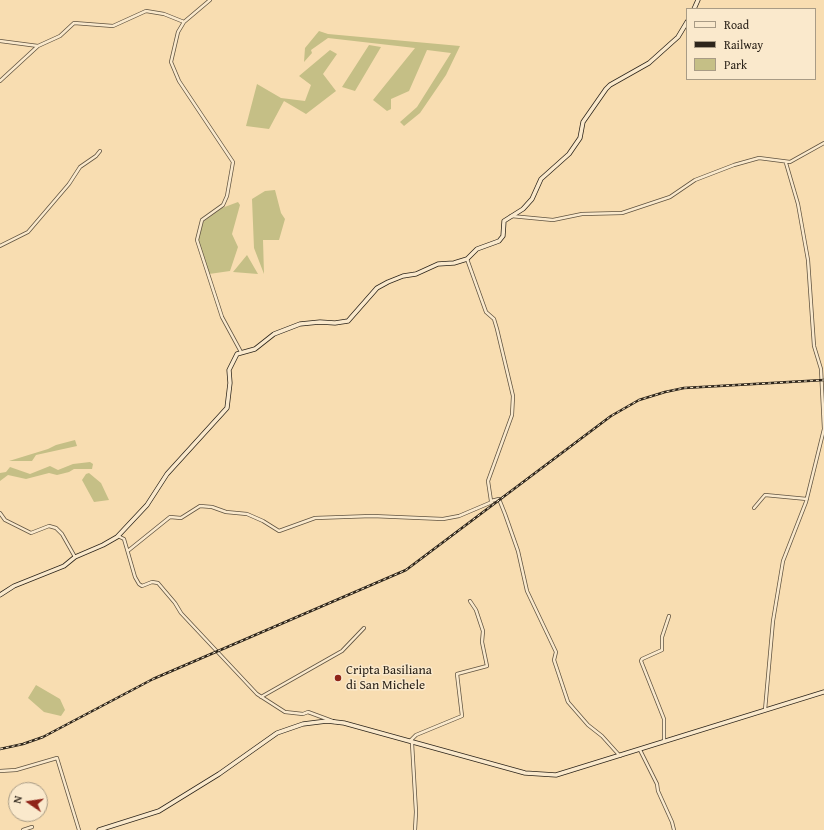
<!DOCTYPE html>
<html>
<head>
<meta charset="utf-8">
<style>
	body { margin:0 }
	#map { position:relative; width:824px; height:830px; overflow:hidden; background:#f8ddb1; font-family:"Gentium Book Plus",serif }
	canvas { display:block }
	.legend { position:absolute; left:686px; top:8px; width:130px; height:72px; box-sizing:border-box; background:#fae9cc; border:1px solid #a89b85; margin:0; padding:5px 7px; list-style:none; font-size:12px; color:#2d251b }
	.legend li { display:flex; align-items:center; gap:8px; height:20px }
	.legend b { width:20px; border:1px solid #a89b85 }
	.north { position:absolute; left:8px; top:782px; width:40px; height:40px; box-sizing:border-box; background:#fae9cc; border:1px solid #a89b85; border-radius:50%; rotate:283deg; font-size:11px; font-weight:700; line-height:16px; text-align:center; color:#2d251b }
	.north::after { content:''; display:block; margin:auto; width:14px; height:18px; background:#8f2418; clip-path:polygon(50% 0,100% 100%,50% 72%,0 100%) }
</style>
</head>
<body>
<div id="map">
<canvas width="824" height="830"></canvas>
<ul class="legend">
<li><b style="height:5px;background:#fae9cc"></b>Road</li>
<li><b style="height:5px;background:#2d251b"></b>Railway</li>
<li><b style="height:11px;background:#c5bf86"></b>Park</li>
</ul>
<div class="north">N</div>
</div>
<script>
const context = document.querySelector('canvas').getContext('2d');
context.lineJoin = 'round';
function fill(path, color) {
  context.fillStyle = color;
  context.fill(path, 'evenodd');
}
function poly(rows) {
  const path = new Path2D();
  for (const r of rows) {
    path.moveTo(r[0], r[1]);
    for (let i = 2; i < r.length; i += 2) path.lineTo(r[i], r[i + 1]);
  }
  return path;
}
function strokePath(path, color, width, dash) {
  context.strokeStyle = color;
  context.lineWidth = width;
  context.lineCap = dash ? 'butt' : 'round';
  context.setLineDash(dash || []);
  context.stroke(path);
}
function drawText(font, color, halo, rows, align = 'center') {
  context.font = font + ' "Gentium Book Plus",serif';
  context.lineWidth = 3;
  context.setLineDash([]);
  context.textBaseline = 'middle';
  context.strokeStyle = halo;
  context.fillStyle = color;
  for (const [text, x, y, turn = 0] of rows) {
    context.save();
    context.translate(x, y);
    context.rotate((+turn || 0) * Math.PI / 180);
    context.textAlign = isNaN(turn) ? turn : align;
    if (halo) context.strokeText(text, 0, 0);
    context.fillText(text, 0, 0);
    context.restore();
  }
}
fill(poly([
	[319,31,328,34,460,46,446,75,420,113,404,126,400,122,417,107,451,53,427,50,409,91,391,99,391,109,387,111,373,100,415,48,328,38,311,50,312,53,304,62,305,48],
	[369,45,381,47,355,91,342,87],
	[330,50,337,54,323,74,336,91,306,114,284,101,269,129,246,126,257,84,281,98,305,101,311,85,299,76],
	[275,190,281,213,285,219,279,240,263,240,264,274,254,248,252,199,265,191],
	[238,202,240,205,232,234,238,247,230,271,209,274,198,241,203,222,222,208],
	[247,255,258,274,233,272],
	[75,440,77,446,36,455,32,461,9,461,48,449,56,445],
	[90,462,93,464,92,469,74,469,69,472,57,475,49,473,26,479,8,475,0,481,0,473,6,472,10,467,30,474,50,466,58,470,73,464],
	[89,473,101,483,109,500,94,502,82,480,86,474],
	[36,685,60,699,65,710,61,716,44,712,28,698]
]), '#c5bf86');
const street = poly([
	[184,22,178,32,171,62,179,81,233,162,227,196,223,205,202,220,197,240,222,317,241,352],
	[0,41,38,46,60,36,74,23,113,26,146,11,164,14,184,22,210,0],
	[0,81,38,46],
	[511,216,553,220,582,214,622,213,670,197,695,180,734,165,759,158,790,162,824,143],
	[0,246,28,232,69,184,80,167,96,156,100,151],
	[467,259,486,312,494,319,497,329,513,396,512,415,488,481,491,501,499,499,505,514,518,551,527,591,556,652,554,660,568,702,588,725,602,736,620,756],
	[754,508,765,495,807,499],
	[0,513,5,520,31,533,49,526,56,528,62,534,75,557],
	[118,536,124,539,135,577,139,584,142,586,152,582,158,583,175,603,181,613,257,694,285,712,303,714,308,712,335,722],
	[129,550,170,517,181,518,200,506,212,507,226,512,247,514,263,521,279,531,315,518,372,516,443,519,459,516,492,502],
	[261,697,342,651,364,628],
	[765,710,773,621,783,561,806,502,824,429,821,369,814,346,808,260,798,204,786,163],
	[410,741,416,735,462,716,457,674,487,666,482,642,483,631,476,610,470,601],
	[664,741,664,719,641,661,642,659,662,650,662,637,669,616],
	[412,743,416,812,415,830],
	[640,750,657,784,658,791,672,822,674,830],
	[0,771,16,770,57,758,79,830],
	[23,830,32,827]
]);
const secondary = poly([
	[694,9,698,0],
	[0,595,14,586,64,566,75,557,103,545,117,537,147,505,167,474,227,408,230,383,229,370,237,354,255,349,274,334,300,324,320,322,335,323,348,321,377,288,388,282,403,276,416,274,438,264,454,263,467,259,477,249,499,241,503,236,504,221,523,209,532,199,541,179,569,154,580,138,583,122,606,89,610,85,649,63,678,37,687,22],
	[99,830,159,811,219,774,277,733,303,724,327,721,344,723,525,773,556,775,824,692]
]);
strokePath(street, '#605340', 4);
strokePath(secondary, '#2d251b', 5);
strokePath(street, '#fae9cc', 2.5);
strokePath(secondary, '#fae9cc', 3.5);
const rail = poly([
	[0,749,23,744,43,737,153,679,406,570,611,416,639,400,665,392,684,388,824,380]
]);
strokePath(rail, '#2d251b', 2.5);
strokePath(rail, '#fae9cc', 1, [3]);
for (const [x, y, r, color] of [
	[338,678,4,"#8f2418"]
]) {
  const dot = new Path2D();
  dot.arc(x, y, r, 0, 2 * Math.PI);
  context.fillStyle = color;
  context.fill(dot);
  strokePath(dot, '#fae9cc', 1.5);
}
drawText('13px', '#2d251b', '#fae9cc', [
	["Cripta Basiliana",346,671],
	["di San Michele",346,686]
], 'left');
</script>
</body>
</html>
